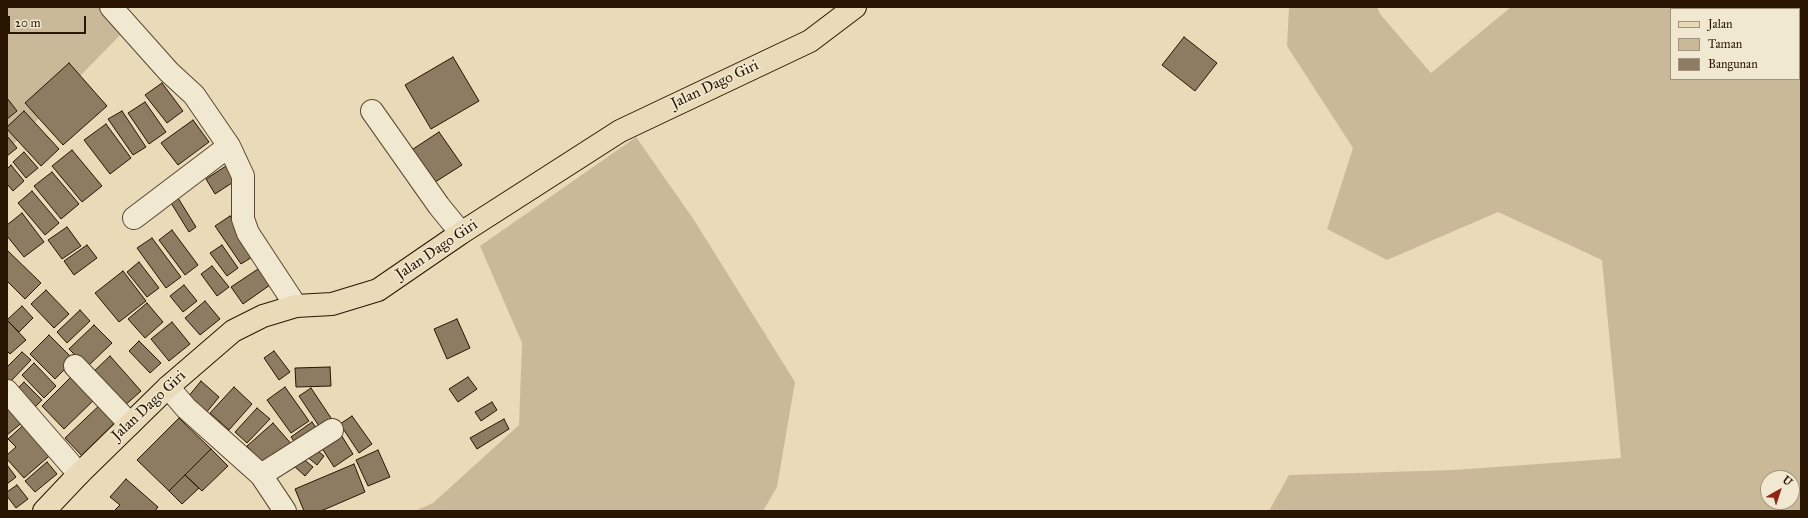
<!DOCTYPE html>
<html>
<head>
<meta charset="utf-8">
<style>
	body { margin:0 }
	#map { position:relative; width:1808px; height:518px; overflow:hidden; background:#eadbb8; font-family:"IM FELL Great Primer",serif }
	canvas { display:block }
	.frame { position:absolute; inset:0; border:8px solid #291502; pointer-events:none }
	.legend { position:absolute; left:1670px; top:8px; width:130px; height:72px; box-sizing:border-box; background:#f1e8d1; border:1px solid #a1947e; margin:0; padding:5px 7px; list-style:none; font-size:12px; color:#291502 }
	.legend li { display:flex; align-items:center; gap:8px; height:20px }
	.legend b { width:20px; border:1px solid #a1947e }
	.north { position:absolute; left:1760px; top:470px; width:40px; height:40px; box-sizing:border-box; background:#f1e8d1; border:1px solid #a1947e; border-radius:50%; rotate:39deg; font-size:11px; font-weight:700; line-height:16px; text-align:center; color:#291502 }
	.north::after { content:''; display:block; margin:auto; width:14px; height:18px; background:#8f2418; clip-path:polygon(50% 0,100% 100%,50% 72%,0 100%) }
	.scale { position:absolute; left:8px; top:16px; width:78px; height:18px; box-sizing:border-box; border:2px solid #291502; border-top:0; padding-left:5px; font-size:12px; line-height:14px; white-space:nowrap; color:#291502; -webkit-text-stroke:3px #f1e8d1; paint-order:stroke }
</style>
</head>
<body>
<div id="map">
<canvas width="1808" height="518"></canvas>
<div class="frame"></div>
<ul class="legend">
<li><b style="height:5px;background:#eadbb8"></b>Jalan</li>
<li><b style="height:11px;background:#c9b999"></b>Taman</li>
<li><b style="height:11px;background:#8d7c61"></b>Bangunan</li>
</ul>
<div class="north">U</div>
<div class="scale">20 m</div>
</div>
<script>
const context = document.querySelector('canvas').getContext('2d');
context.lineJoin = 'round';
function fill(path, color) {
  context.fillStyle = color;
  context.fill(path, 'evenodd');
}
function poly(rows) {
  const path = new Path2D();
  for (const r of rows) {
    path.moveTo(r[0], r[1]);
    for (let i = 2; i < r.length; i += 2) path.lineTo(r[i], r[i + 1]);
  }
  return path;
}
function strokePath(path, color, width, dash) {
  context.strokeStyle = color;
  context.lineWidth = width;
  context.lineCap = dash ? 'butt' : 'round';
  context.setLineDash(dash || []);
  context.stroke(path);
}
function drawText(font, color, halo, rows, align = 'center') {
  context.font = font + ' "IM FELL Great Primer",serif';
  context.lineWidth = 3;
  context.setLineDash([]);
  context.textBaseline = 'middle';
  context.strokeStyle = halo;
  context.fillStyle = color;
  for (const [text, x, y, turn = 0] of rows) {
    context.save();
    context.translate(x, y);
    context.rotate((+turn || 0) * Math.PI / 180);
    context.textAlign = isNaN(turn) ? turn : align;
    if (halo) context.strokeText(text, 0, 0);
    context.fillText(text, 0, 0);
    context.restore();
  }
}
fill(poly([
	[7,7,123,7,123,32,7,151],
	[1289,7,1377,7,1380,14,1431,73,1511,7,1801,7,1801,511,1269,511,1289,475,1454,470,1621,458,1602,260,1498,212,1387,260,1327,229,1353,148,1287,46],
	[1671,9,1799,9,1799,79,1671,79],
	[1768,478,1792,478,1792,502,1768,502],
	[636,137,694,220,795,382,777,487,763,511,415,511,433,503,519,425,522,343,480,246]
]), '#c9b999');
const building = poly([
	[1184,37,1217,63,1195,91,1162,65,1184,37],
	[453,57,479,101,431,129,405,85,453,57],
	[69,63,107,106,63,145,25,103,69,63],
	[162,83,183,111,167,123,145,95,162,83],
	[7,98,17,111,7,119,7,98],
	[145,102,166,132,149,144,128,113,145,102],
	[24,111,59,149,41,166,7,129,7,127,24,111],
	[122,111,146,147,133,155,108,119,122,111],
	[193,120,209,142,178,165,161,143,193,120],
	[106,124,131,158,110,174,84,140,106,124],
	[439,132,462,165,432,184,410,151,439,132],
	[7,136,17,148,7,156,7,136],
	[72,150,102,186,82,202,52,166,72,150],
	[24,152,38,168,26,178,13,162,24,152],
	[11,165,24,181,13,191,7,184,7,169,11,165],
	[226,166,235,181,215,194,206,179,226,166],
	[52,172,79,204,61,219,34,186,52,172],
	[32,191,59,223,45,235,18,203,32,191],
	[178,198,196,227,189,232,171,203,178,198],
	[22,213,44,242,24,257,7,236,7,225,22,213],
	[230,216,257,254,241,264,215,226,230,216],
	[67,227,81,246,62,259,48,240,67,227],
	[172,230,198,265,185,275,159,240,172,230],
	[152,238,181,277,166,288,137,248,152,238],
	[87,245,97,258,74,275,64,261,87,245],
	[222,245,238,268,227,276,210,253,222,245],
	[7,250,41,283,25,299,7,281,7,250],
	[139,262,159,288,147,297,127,272,139,262],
	[212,266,229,287,217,296,201,274,212,266],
	[258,269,270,285,243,304,231,287,258,269],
	[123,271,146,301,119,322,95,293,123,271],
	[184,285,197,301,183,312,170,296,184,285],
	[46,290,69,314,54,328,31,304,46,290],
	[205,301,220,319,200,335,185,318,205,301],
	[147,303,163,322,145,338,128,319,147,303],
	[22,306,33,318,19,332,7,320,22,306],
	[80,310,90,321,67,343,57,332,80,310],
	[457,319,470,348,447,359,434,329,457,319],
	[7,320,26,340,10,354,7,351,7,320],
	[172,322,190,344,169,361,151,339,172,322],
	[94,325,112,343,87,367,69,349,94,325],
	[49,335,74,360,55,379,30,354,49,335],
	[139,341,161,363,150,373,129,351,139,341],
	[274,351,290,372,279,380,264,358,274,351],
	[22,352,31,360,9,383,7,380,7,367,22,352],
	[110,356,141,391,122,408,91,374,110,356],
	[34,363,56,386,44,398,22,375,34,363],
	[330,367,331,386,296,387,295,368,330,367],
	[75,373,98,396,64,429,42,406,75,373],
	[468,377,477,389,458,402,449,389,468,377],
	[201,381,219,397,206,413,188,397,201,381],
	[24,382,42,400,32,410,14,392,24,382],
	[234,387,252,404,229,430,210,413,234,387],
	[285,387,309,421,291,433,267,400,285,387],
	[311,388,333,421,321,429,299,396,311,388],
	[104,401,121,418,82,456,65,438,104,401],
	[492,402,497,410,481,421,475,412,492,402],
	[7,407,24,421,7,435,7,407],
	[257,408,270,419,247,443,235,432,257,408],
	[352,416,372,444,359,453,340,424,352,416],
	[179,418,211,449,169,491,137,460,179,418],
	[504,419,509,429,477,449,470,438,504,419],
	[29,420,55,451,24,478,7,459,7,455,16,447,8,439,29,420],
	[312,422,320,433,299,448,291,437,312,422],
	[273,423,294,447,267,470,247,446,273,423],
	[338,430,353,454,334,467,318,442,338,430],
	[312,446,324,456,317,465,305,455,312,446],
	[211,449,228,466,202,491,185,475,211,449],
	[378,450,390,477,368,486,356,460,378,450],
	[301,457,313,467,305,476,294,466,301,457],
	[47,462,57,474,35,492,25,481,47,462],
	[354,464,365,492,321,511,304,511,295,489,354,464],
	[7,465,16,477,7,484,7,465],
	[185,475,199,488,182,504,169,491,185,475],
	[126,479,158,507,155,511,114,511,120,505,110,497,126,479],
	[17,485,28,499,16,508,7,496,7,492,17,485]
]);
fill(building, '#8d7c61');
strokePath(building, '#291502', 1);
const minor = poly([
	[111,7,169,72,194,95,229,146],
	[372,111,439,206,461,233],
	[134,218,229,146,243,176,243,219,248,233,296,306],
	[75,366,130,424],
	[168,387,186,408,261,475,285,511],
	[7,391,79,474],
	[261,475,332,430]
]);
const major = poly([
	[44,511,79,474,168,387,233,331,263,316,296,306,332,304,378,290,461,233,620,131,810,41,855,7]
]);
strokePath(minor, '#594630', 24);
strokePath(major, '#291502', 24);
strokePath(minor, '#f1e8d1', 22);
strokePath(major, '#eadbb8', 22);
drawText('15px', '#291502', '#f1e8d1', [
	["Jalan Dago Giri",715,85,-25],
	["Jalan Dago Giri",437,250,-34],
	["Jalan Dago Giri",149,406,-43]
]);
</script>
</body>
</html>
